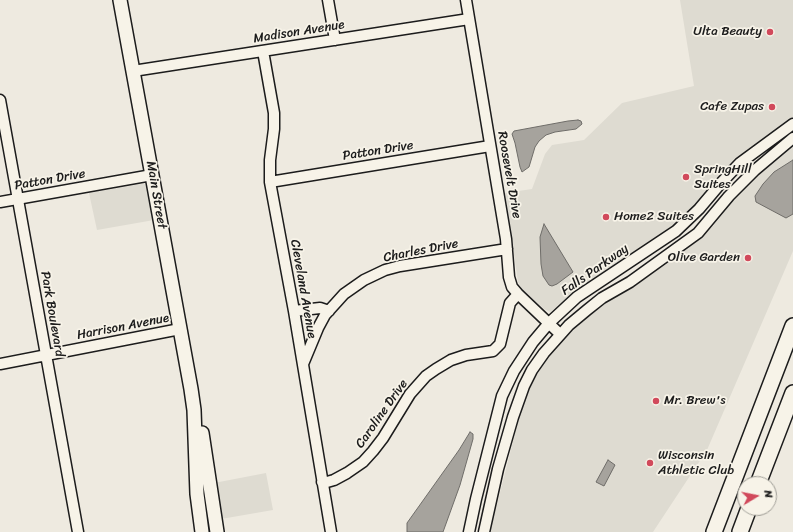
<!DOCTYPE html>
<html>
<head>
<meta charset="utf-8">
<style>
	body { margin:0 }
	#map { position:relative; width:793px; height:532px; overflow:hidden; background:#eeeae0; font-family:Sriracha,sans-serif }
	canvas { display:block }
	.north { position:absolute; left:737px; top:476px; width:40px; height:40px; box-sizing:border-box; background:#f7f3e8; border:1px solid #9f9d96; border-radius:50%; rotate:80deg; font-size:11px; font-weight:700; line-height:16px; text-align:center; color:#1c1c1c }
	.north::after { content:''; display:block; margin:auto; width:14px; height:18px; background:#d1495b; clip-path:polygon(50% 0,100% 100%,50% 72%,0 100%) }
</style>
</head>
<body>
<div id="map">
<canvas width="793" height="532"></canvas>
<div class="north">N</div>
</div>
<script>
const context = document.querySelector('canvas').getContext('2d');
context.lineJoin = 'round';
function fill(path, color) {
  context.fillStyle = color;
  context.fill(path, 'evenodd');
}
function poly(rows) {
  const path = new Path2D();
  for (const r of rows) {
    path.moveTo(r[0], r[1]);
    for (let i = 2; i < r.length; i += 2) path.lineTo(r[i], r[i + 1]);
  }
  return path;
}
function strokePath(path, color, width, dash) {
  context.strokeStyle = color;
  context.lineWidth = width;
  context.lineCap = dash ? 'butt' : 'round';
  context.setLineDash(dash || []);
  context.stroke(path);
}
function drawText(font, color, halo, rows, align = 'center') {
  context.font = font + ' Sriracha,sans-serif';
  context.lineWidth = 3.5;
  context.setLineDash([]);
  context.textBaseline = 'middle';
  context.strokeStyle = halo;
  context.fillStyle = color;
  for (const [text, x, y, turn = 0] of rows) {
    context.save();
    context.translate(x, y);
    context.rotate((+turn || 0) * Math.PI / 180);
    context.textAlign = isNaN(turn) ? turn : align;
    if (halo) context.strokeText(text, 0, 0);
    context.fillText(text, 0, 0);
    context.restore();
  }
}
fill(poly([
	[680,0,793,0,793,121,719,178,692,209,670,229,594,279,550,312,544,309,522,289,518,282,505,193,532,189,545,154,552,145,584,140,622,103,694,86],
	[793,146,793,251,707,450,653,532,490,532,521,410,531,386,546,359,555,348,591,313,607,301,665,265,705,235,718,220,736,196,755,175],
	[141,184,145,184,146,186,154,220,97,230,89,193],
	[266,473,273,510,221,519,214,483]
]), '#dedbd1');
const water = poly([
	[578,120,581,121,582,124,576,129,555,132,546,135,539,141,535,147,529,167,522,172,520,167,515,143,512,134,514,131,568,121,578,120],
	[793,160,793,214,786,218,756,202,755,196,763,184,774,172,793,160],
	[544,224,573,272,557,284,552,286,549,285,543,276,541,264,540,237,544,224],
	[470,432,473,434,473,439,460,485,443,532,407,532,407,523,459,450,470,432],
	[608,460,615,465,604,486,596,482,608,460]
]);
fill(water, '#a6a39d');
strokePath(water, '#6f6d69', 1);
const minor = poly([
	[328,0,335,40],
	[466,0,506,239,509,277,512,287,518,294,560,334],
	[263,51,274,113,274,129,270,160,270,182,294,311,331,532],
	[133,71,469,19],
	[0,100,78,532],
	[270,182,490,146],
	[0,202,152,175],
	[294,311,320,308,329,311],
	[0,364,180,329],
	[303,364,318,328,325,315,344,294,364,280,385,270,400,266,507,249],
	[322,482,327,482,334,480,347,473,363,462,373,451,383,438,410,394,426,376,436,369,451,360,466,355,493,351,500,344,510,303,518,294],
	[469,532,476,499,502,396,514,371,533,342,549,323,577,297,676,231,699,209,721,183,740,163,793,124],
	[484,532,498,469,513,417,524,386,532,370,544,353,569,325,587,310,602,298,630,282,698,233,729,196,755,170,793,138]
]);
const major = poly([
	[120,0,191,389,194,410,197,494,202,532],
	[202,433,217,532]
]);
const highway = poly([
	[758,484,793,393],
	[714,532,793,326],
	[740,532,749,508]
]);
strokePath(minor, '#1c1c1c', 13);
strokePath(major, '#1c1c1c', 16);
strokePath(highway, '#1c1c1c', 18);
strokePath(minor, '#f7f3e8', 10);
strokePath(major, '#f7f3e8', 13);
strokePath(highway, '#f7f3e8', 15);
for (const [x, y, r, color] of [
	[770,32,4,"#d1495b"],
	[772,107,4,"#d1495b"],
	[686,177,4,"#d1495b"],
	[606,217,4,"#d1495b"],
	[748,258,4,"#d1495b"],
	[656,401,4,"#d1495b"],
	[650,463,4,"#d1495b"]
]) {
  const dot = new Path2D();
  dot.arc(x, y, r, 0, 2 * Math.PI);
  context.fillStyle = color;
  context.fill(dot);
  strokePath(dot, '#f7f3e8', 1.5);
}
drawText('13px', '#1c1c1c', '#f7f3e8', [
	["Madison Avenue",299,32,-9],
	["Patton Drive",378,151,-9],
	["Roosevelt Drive",509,175,80],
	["Patton Drive",50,180,-10],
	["Main Street",156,195,80],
	["Charles Drive",421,251,-11],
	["Falls Parkway",595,270,-35],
	["Cleveland Avenue",303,289,80],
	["Park Boulevard",52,314,80],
	["Harrison Avenue",123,327,-11],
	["Caroline Drive",382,414,-55]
]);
drawText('13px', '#1c1c1c', '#f7f3e8', [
	["Ulta Beauty",762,32,"right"],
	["Cafe Zupas",764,107,"right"],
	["SpringHill",694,170],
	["Suites",694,185],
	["Home2 Suites",614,217],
	["Olive Garden",740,258,"right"],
	["Mr. Brew's",664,401],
	["Wisconsin",658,456],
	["Athletic Club",658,471]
], 'left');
</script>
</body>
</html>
